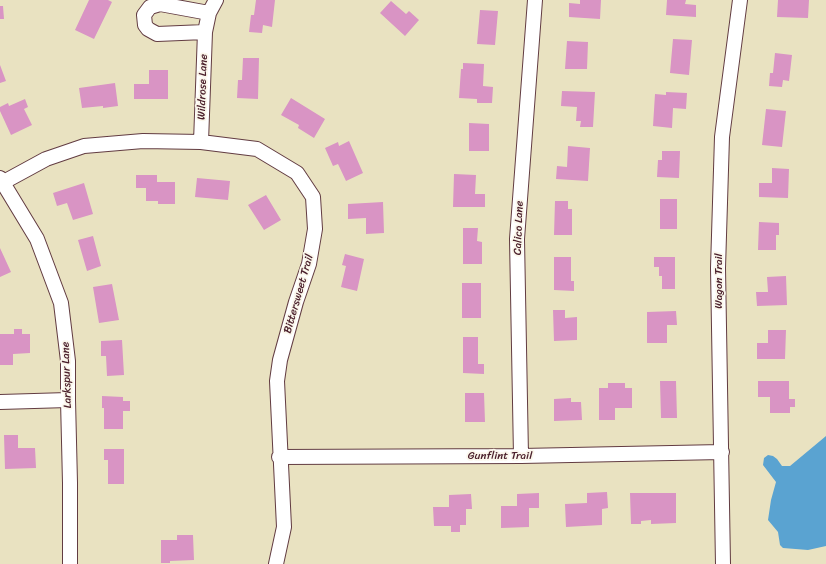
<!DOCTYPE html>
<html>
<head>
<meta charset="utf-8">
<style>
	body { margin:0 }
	canvas { display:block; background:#e9e2c1 }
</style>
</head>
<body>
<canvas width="826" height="564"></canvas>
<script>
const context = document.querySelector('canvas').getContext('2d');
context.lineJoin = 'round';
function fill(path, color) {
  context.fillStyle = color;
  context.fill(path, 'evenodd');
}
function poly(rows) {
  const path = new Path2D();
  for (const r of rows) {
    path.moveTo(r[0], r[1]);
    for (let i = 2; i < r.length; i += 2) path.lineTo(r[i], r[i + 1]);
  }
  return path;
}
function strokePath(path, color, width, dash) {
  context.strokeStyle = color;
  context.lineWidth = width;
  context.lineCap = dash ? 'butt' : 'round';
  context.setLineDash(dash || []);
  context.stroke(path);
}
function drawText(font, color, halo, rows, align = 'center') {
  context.font = font + ' Sriracha,sans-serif';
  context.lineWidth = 3.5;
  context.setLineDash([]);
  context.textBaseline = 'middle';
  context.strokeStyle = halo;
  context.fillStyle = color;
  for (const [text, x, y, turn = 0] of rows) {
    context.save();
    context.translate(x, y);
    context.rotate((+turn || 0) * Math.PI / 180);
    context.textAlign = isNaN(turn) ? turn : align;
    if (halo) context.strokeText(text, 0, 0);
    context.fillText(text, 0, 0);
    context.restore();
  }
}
fill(poly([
	[826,436,826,546,808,550,783,548,780,545,778,532,768,520,771,500,776,482,763,465,764,458,768,455,773,456,777,459,782,466,790,466]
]), '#5aa3d1');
fill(poly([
	[89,0,108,0,112,2,94,39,75,30],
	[256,0,275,0,272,27,263,25,262,33,249,32,251,15,254,15],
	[580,0,601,0,600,19,569,17,569,3,580,4],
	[667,0,686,0,685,4,696,5,696,17,666,15],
	[778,0,809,0,808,18,777,17],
	[391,1,406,14,409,11,419,20,405,36,380,13],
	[0,6,3,6,4,19,0,19],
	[480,10,498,11,495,45,477,44],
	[673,39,692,40,689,75,670,73],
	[567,41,588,42,587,69,565,69],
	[775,53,792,55,789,81,783,80,782,87,769,86,770,73,773,73],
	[243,58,259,58,258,99,237,98,238,80,242,80],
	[463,63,484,64,483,86,493,87,492,103,477,103,477,99,459,98,461,69,463,69],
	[0,65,6,81,0,83],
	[149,70,168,70,168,99,134,99,134,84,149,84],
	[115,83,118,106,103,108,103,106,82,108,79,88],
	[562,91,595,92,593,127,580,127,581,121,576,121,577,107,561,106],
	[666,92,687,93,686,109,673,108,672,128,653,126,655,94,666,95],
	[291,98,325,119,314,138,298,128,299,125,281,115],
	[25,99,28,107,24,109,32,125,11,135,0,111,0,107,8,103,9,106],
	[766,109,786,111,782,147,762,145],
	[469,123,489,124,489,151,469,151],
	[349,141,363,173,346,181,338,164,333,166,325,148,338,142,339,146],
	[568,146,590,148,588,181,556,179,557,166,567,167],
	[662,151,680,151,679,178,657,177,658,160,662,160],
	[772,168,789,169,788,198,759,197,759,183,772,183],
	[454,174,476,175,475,194,485,194,485,207,453,207],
	[136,175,157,175,157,182,175,182,175,204,158,204,158,201,146,201,146,188,136,188],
	[197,178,230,181,228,200,195,197],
	[84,183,93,214,73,220,67,203,57,206,53,193],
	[266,195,281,220,264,230,248,205],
	[660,199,677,199,677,229,660,229],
	[555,201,568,201,568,209,572,209,572,235,554,235],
	[383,202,384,233,366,234,366,218,348,219,348,204],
	[759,222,779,223,779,235,776,235,776,250,758,250],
	[463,228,478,228,477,241,482,242,482,264,463,264],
	[93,236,101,266,87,271,78,240],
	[0,248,11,272,0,277],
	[345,254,364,259,357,291,341,287,346,266,342,265],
	[554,257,571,257,571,281,574,281,574,291,554,290],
	[654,257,675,257,675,289,662,289,662,276,659,276,659,267,654,267],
	[786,276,787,305,757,306,756,292,768,292,767,277],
	[462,283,481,283,481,318,462,318],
	[112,284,119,320,99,323,93,287],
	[553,310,565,310,565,318,577,317,577,340,554,341],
	[676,311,677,325,667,325,667,343,647,343,647,312],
	[14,329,22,329,22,334,30,334,30,353,13,354,13,365,0,365,0,334,14,334],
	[768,330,786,330,785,359,757,359,757,343,768,343],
	[463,337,478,337,478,364,484,364,484,374,463,373],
	[122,340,124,375,107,376,106,356,101,356,101,341],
	[660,381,676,381,677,418,661,418],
	[758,381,789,381,789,399,795,399,795,407,790,407,790,413,770,413,770,397,758,397],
	[608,383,625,383,625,388,632,388,632,408,615,408,615,420,599,420,599,388,608,388],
	[465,393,484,393,485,422,465,422],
	[102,396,123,397,123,401,130,401,130,411,123,411,123,429,104,429,104,408,102,408],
	[571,398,571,402,581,402,582,420,554,421,554,399],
	[4,435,18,435,18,448,35,448,36,468,5,469],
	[104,449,124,449,124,484,108,484,108,460,104,460],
	[607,492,608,508,602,509,602,525,566,527,565,504,587,503,587,493],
	[539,493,539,508,529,508,529,527,501,528,501,506,517,506,517,494],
	[630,493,676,493,676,523,651,524,651,520,641,521,641,524,631,524],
	[471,494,472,509,466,509,466,525,460,525,460,532,451,532,451,526,434,526,433,507,449,507,449,495],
	[177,535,193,535,194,560,170,561,170,563,161,563,161,540,177,540]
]), '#d994c4');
const street = poly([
	[205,32,157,34,148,29,145,25,144,15,150,7,160,4,209,13],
	[201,142,205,32,209,13,216,0],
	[0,178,37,239,61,303,68,361,68,400,70,483,70,564],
	[0,184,46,159,84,146,143,141,201,142,257,149,297,173,313,197,315,229,309,264,296,302,280,360,277,381,284,527,276,564],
	[0,402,68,400],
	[521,456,517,239,535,0],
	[279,457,521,456,722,452],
	[723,564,718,268,722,137,740,0]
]);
strokePath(street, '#623c42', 16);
strokePath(street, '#fff', 14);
drawText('11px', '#4a1f2b', '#fbf7ec', [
	["Wildrose Lane",203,87,-88],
	["Calico Lane",519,228,-88],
	["Wagon Trail",719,281,-90],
	["Bittersweet Trail",299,294,-74],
	["Larkspur Lane",67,375,-92],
	["Gunflint Trail",500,456]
]);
</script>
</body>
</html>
